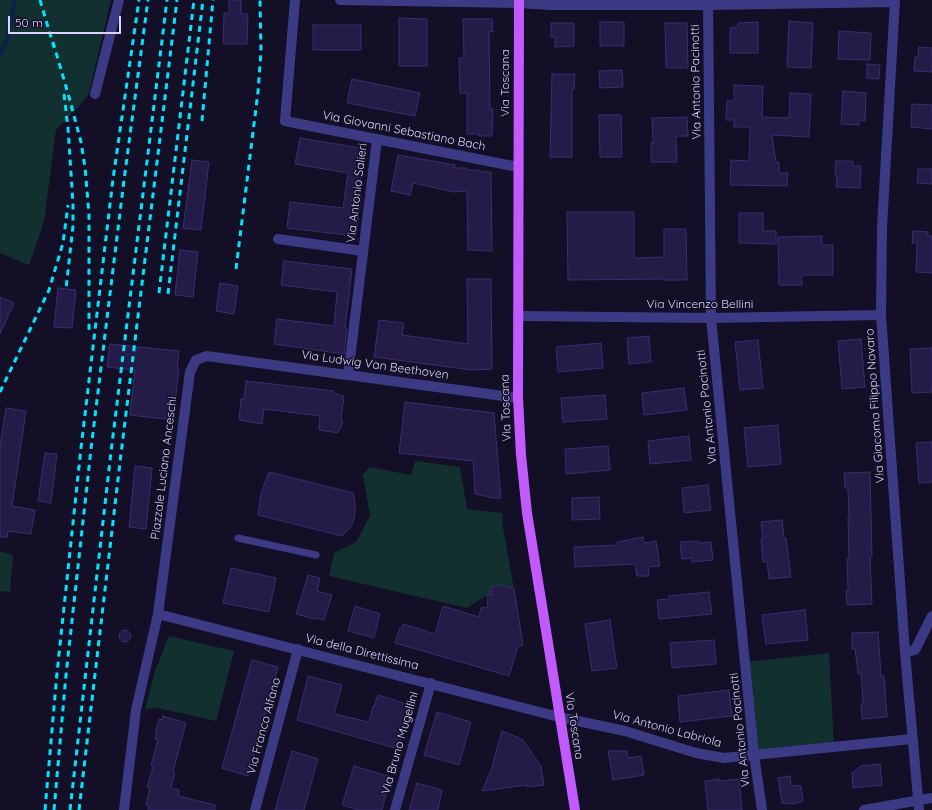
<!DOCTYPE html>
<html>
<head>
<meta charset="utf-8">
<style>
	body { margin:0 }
	#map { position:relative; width:932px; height:810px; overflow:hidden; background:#130f26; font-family:Quicksand,sans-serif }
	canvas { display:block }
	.scale { position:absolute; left:8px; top:16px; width:113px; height:18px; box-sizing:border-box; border:2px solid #d9d4ff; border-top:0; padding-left:5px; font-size:12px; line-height:14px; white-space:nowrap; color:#d9d4ff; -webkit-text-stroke:3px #130f26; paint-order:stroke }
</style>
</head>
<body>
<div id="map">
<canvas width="932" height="810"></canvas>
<div class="scale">50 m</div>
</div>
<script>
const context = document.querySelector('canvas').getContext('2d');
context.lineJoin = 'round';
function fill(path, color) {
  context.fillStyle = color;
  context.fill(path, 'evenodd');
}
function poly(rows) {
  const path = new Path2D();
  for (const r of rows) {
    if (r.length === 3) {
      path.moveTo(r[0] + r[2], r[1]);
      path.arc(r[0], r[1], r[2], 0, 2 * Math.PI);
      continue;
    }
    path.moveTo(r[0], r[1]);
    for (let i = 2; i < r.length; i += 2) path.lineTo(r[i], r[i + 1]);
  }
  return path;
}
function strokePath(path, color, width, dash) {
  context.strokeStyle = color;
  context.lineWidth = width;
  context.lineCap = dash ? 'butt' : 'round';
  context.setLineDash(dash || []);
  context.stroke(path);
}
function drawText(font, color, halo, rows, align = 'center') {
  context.font = font + ' Quicksand,sans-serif';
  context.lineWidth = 3;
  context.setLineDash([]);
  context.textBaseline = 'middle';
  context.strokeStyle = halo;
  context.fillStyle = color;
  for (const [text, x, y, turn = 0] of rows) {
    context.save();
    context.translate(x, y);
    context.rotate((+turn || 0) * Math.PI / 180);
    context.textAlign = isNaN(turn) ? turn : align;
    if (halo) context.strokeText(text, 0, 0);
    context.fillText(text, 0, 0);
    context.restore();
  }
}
fill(poly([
	[0,0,111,0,89,93,81,104,56,130,44,222,29,265,0,253],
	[415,461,460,467,467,509,502,513,503,527,514,589,501,585,491,586,492,595,487,595,467,608,329,576,334,553,356,542,370,516,363,475,369,467,411,475],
	[0,551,13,555,10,592,0,591],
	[169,636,234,651,216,721,158,708,145,709,155,671],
	[829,653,834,747,754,755,745,662]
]), '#12302f');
strokePath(poly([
	[0,54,7,40,15,0]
]), '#0c2248', 4.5);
const building = poly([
	[229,0,241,0,241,14,248,14,247,44,223,44,224,13,229,13,229,0],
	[399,18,427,19,427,66,399,66,399,18],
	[463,19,492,19,493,32,489,31,490,109,493,109,492,136,479,136,479,134,467,134,467,93,460,93,459,58,464,58,463,19],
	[789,21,813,23,811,68,787,67,789,21],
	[600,22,624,22,624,46,600,46,600,22],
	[758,22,758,53,730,53,730,28,738,27,738,23,758,22],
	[551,23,574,23,574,46,555,47,555,37,551,37,551,23],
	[665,23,687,23,688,68,666,68,665,23],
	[313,25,361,25,361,50,313,50,313,25],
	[839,31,871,33,870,60,838,59,839,31],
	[919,47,932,48,932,72,914,71,915,57,918,57,919,47],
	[867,64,880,65,879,79,867,78,867,64],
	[622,70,623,87,600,88,599,71,622,70],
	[552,74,575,74,574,89,572,89,572,157,550,157,552,74],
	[352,79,420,93,415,116,347,103,352,79],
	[734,85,763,86,762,117,789,118,790,93,811,94,809,137,772,135,776,162,779,162,779,173,788,173,787,186,730,185,731,160,749,161,750,127,734,127,734,120,726,120,727,101,734,101,734,85],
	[843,91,866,93,865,121,859,120,859,125,841,124,843,91],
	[912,104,932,105,932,129,911,127,912,104],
	[599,115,621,115,622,157,600,157,599,115],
	[687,117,688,136,676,136,677,162,651,162,651,143,653,143,652,118,687,117],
	[300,138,366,149,361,175,359,197,361,197,356,236,287,228,290,202,343,208,348,173,295,164,300,138],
	[398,155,455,165,454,168,467,168,467,170,480,170,481,172,491,172,492,251,468,250,467,191,454,192,413,183,410,195,391,191,398,155],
	[192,160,209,162,201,230,183,228,192,160],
	[836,161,853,161,853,166,861,166,860,188,836,187,837,176,835,176,836,161],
	[918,169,932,169,932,184,917,183,918,169],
	[567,212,634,212,634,258,664,257,664,229,686,229,687,280,664,280,664,279,568,280,567,212],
	[739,213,763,213,763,231,776,231,776,244,739,243,739,213],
	[913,231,928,232,928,236,932,236,932,273,916,272,917,243,912,243,913,231],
	[822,236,822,245,833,245,833,275,802,275,802,285,779,285,778,237,822,236],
	[180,250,198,252,193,297,175,295,180,250],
	[284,261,352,269,345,328,347,328,344,354,274,344,277,319,334,326,337,292,281,285,284,261],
	[467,279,491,279,492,369,472,370,374,357,379,320,404,323,402,335,468,344,467,279],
	[220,283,238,286,234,314,216,311,220,283],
	[58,288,76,290,72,328,54,327,58,288],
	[0,297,14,303,0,334,0,297],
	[649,336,651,362,629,364,627,338,649,336],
	[861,339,865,387,842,389,838,341,861,339],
	[758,340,763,388,740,390,735,342,758,340],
	[601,343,603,368,558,372,556,347,601,343],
	[110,344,179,351,177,369,179,369,173,420,130,415,135,370,107,367,110,344],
	[932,348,932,392,912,393,910,349,932,348],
	[246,381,334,391,333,393,344,396,341,420,343,422,338,433,319,430,320,416,264,409,262,424,239,420,241,399,244,399,246,381],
	[684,388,687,410,644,415,642,393,684,388],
	[605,395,607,419,563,422,561,398,605,395],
	[405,402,494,413,501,498,494,498,475,494,473,461,399,453,405,402],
	[6,408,26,411,12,506,35,510,31,534,8,531,7,537,0,537,0,446,6,408],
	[778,425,781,464,748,467,744,428,778,425],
	[689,436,691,460,650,464,648,441,689,436],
	[932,442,932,482,919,483,916,443,932,442],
	[608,446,610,470,566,474,565,449,608,446],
	[45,453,57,454,51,503,38,501,45,453],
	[135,466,152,468,146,529,129,527,135,466],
	[269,472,353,493,355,502,355,511,354,519,350,528,342,536,258,515,261,493,269,472],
	[870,472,872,557,870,557,872,604,847,605,846,591,848,591,847,558,849,558,848,517,849,517,848,488,845,488,844,473,870,472],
	[708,485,711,510,684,513,682,488,708,485],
	[599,497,600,519,572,520,572,498,599,497],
	[782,520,784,538,786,538,791,577,769,579,767,562,763,562,761,539,763,539,761,522,782,520],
	[643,537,644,543,656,541,660,566,648,567,649,576,637,576,635,564,575,567,574,547,617,545,617,542,643,537],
	[698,541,698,543,711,542,713,560,692,562,692,558,682,559,680,542,698,541],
	[231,568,276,578,269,612,223,603,231,568],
	[308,575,320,578,317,591,332,595,324,620,315,618,314,619,296,614,308,575],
	[501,585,514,589,523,645,518,646,509,676,395,643,400,628,402,629,403,624,435,634,443,606,479,617,481,608,488,607,487,595,492,595,491,587,501,585],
	[709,592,712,614,659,619,657,600,669,599,669,596,709,592],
	[355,606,380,614,374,638,348,631,355,606],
	[805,610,808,640,766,644,762,615,805,610],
	[610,620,617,668,592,671,585,624,610,620],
	[125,636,6],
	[878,632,881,676,884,676,887,717,862,719,861,704,863,704,861,673,858,674,855,648,852,649,852,633,878,632],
	[714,640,716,664,672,668,670,643,714,640],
	[252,660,278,667,248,776,222,768,252,660],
	[308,676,342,685,334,714,369,722,373,706,374,707,378,695,410,705,398,749,297,720,308,676],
	[729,690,732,716,680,722,678,696,729,690],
	[437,712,471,722,459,765,424,755,437,712],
	[163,716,186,723,173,772,175,773,171,788,179,790,178,796,215,805,215,810,148,810,149,806,146,805,150,788,147,787,153,767,151,766,158,740,155,739,157,732,155,732,159,719,162,720,163,716],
	[502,731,522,739,541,766,544,785,527,787,527,785,482,791,491,770,502,731],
	[292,751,318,759,304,810,275,810,292,751],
	[608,751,627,751,628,758,641,756,644,775,613,780,608,751],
	[880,764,882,785,853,788,852,773,861,766,880,764],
	[354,766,391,777,382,810,359,810,342,805,354,766],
	[790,776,791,785,801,786,803,801,793,804,782,803,778,778,790,776],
	[719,779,719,781,739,779,742,810,708,810,705,781,719,779],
	[417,783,442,790,438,810,409,810,417,783]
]);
fill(building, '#241b47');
strokePath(building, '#3b2d73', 1);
strokePath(poly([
	[238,538,316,555]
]), '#3d3a85', 7);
strokePath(poly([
	[295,0,285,121,518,167],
	[340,0,519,3,551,5,708,5,895,2],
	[708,0,711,318,754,755,762,810],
	[895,0,882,227,881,315,905,652,919,810],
	[95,94,119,0],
	[278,239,363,251],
	[518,316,711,318,881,315],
	[348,375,377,139],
	[158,614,559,717,625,731,696,753,724,758,912,739],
	[905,652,915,650,932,616],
	[124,810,136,710,158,614,190,372,196,360,207,356,518,398],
	[255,810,298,649],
	[395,810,431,683],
	[864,810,932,798]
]), '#3d3a85', 10);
strokePath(poly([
	[519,0,518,398,521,455,527,513,575,810]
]), '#c25bff', 10);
strokePath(poly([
	[40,0,54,47],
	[53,42,69,97,81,142,85,167,89,214,89,333],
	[64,94,68,128,73,204,73,226,66,289],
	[202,121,213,0],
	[236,269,258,92,261,52,260,0],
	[159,293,194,0],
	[168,294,203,0],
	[0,392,49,290,63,243,68,205],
	[45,810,57,673,81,448,113,179,139,0],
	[54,810,66,675,91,449,124,180,148,0],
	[70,810,111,452,167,0],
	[79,810,121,454,177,0]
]), '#00e5ff', 3, [6, 5]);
drawText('12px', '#d9d4ff', '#130f26', [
	["Via Antonio Pacinotti",696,82,-91],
	["Via Toscana",505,83,-90],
	["Via Giovanni Sebastiano Bach",404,131,11],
	["Via Antonio Salieri",357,193,-83],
	["Via Vincenzo Bellini",700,304],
	["Via Ludwig Van Beethoven",375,365,8],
	["Via Giacomo Filippo Novaro",875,406,-94],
	["Via Antonio Pacinotti",707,407,-96],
	["Via Toscana",506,408,-92],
	["Piazzale Luciano Anceschi",164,468,-83],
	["Via della Direttissima",362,652,14],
	["Via Franco Alfano",264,726,-75],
	["Via Toscana",574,726,81],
	["Via Antonio Labriola",667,729,15],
	["Via Antonio Pacinotti",740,730,-96],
	["Via Bruno Mugellini",400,743,-74]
]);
</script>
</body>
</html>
